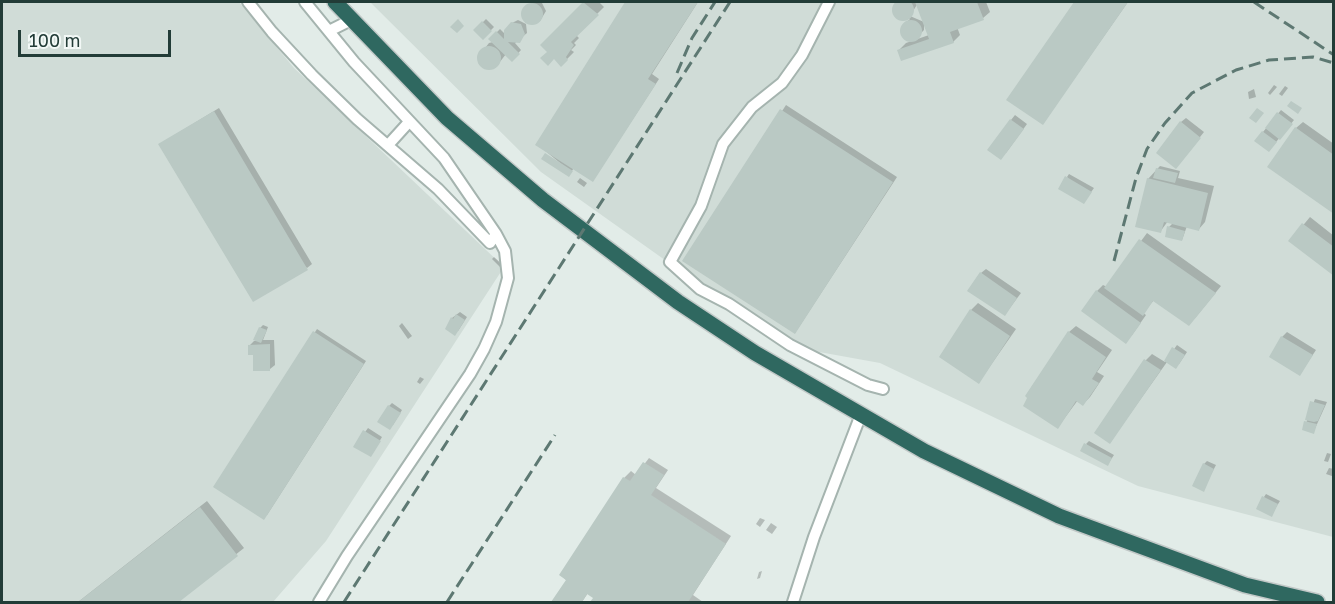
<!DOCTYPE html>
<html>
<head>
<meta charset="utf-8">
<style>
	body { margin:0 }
	#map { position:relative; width:1335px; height:604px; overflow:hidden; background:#e2ece8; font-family:"Golos Text",sans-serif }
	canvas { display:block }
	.frame { position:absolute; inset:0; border:3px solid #223c37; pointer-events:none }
	.scale { position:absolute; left:18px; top:30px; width:153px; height:27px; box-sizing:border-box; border:3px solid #223c37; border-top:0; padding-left:8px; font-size:18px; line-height:21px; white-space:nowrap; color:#223c37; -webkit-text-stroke:4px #f2f8f6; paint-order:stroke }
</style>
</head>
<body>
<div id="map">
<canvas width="1335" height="604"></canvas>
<div class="frame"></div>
<div class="scale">100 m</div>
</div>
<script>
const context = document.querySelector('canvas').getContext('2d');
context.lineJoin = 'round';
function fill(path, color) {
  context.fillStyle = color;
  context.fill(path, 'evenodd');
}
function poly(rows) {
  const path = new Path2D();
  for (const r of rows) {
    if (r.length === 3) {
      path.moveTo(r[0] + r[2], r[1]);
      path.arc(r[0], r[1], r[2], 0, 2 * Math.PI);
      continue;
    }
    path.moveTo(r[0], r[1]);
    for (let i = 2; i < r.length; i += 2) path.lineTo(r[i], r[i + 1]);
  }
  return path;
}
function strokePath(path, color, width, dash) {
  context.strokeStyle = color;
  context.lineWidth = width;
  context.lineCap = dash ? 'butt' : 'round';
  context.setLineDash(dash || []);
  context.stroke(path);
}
fill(poly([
	[2,2,239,2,294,68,504,267,326,541,273,602,2,602],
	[370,2,1333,2,1333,537,1138,486,880,363,786,346,541,172]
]), '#d0dcd7');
fill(poly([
	[533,2,542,3,546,11,540,21,534,24,526,23,522,15,524,9],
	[585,2,599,2,604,7,576,35,579,38,574,43,576,45,571,50,574,52,561,65,542,45],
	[627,2,698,2,652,74,659,79,593,180,574,168,571,172,537,144],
	[898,2,986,2,990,12,983,18,957,27,960,35,953,42,899,50,906,43,929,35,924,23,924,30,913,41,902,36,902,26,910,19,896,16,893,8],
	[918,3,924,22,910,16],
	[1076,2,1128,2,1043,123,1008,100],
	[486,19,494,27,483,38,475,30],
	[518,20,526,24,527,33,515,43,521,50,512,60,506,54,496,67,489,69,480,64,478,57,489,43,493,42,490,39,500,29,506,35,510,24],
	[1274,85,1277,87,1270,95,1268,93],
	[1285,86,1288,88,1282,96,1279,94],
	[1254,89,1256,97,1249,99,1248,92],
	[786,105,897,177,795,333,684,261],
	[219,108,312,264,307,268,160,144],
	[1281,110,1294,120,1272,147,1263,132],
	[1015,115,1027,124,1006,153,1011,120],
	[1186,118,1204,132,1180,162,1181,122],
	[1303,122,1334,144,1334,213,1296,128],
	[1160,166,1180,171,1178,178,1214,186,1205,222,1199,229,1187,226,1182,240,1169,227,1173,223,1168,221,1160,232,1148,179],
	[1069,174,1094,188,1084,202,1067,177],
	[580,178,587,183,584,187,577,182],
	[1310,217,1334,236,1334,274,1290,241],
	[1147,233,1221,286,1195,318,1154,300,1143,313,1146,315,1132,335,1097,291,1103,285,1107,287],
	[494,257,502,264,500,267,492,259],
	[986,269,1021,293,1009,309,981,273],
	[978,303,1016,329,979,382,971,310],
	[460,312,467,317,458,331,452,318],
	[402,323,412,336,408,339,399,326],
	[263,325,268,327,263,340,274,340,275,365,270,369,249,346,254,341,260,341,260,328],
	[1076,326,1112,350,1097,372,1104,376,1090,397,1083,404,1078,400,1058,427,1069,332],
	[317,329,366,361,267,515,215,487],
	[1287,332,1316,350,1300,374,1282,337],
	[1177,345,1187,352,1179,364,1167,362,1110,442,1146,360,1152,354,1165,362],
	[420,377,424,379,420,384,417,382],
	[1315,399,1327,402,1313,433,1304,429],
	[392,403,402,410,393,425,389,406],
	[368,428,382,437,373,452,355,446],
	[1089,441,1114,455,1108,464,1086,444],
	[1327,453,1331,454,1328,462,1324,461],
	[649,458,668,470,656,488,731,536,693,595,703,602,592,602,596,597,588,593,582,602,553,602,567,581,561,575,624,478,631,471,636,475],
	[1207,461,1216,465,1203,490,1204,464],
	[1329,468,1334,469,1332,476,1326,474],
	[1266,494,1280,501,1271,515,1264,497],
	[207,501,244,548,176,602,78,602],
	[760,518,765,520,760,527,756,524],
	[771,523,777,527,772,534,766,530],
	[762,571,760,578,757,579,759,572]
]), '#0003');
fill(poly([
	[903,10,11],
	[583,2,599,15,571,42,574,45,566,57,568,60,561,67,554,59,548,66,540,58,547,52,540,45],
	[625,2,698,2,648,79,656,84,593,182,535,145],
	[915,2,977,2,984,20,950,32,954,43,901,61,897,50,929,39],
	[1074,2,1128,2,1043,125,1006,100],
	[532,14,11],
	[458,19,464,26,457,33,450,27],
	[911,31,11],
	[482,21,492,31,483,40,473,30],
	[511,22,521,24,525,34,520,43,508,42,520,54,512,62,488,39,496,31,504,39,504,30],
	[489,58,12],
	[1291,101,1302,108,1298,114,1287,106],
	[1257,108,1264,113,1256,123,1249,118],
	[780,109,893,182,795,334,682,261],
	[214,111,308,270,253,302,158,144],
	[1277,112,1293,124,1280,140,1265,128],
	[1010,119,1024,129,1001,160,987,150],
	[1180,121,1201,138,1176,169,1156,153],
	[1295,127,1334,155,1334,214,1267,167],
	[1262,131,1277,142,1269,152,1254,141],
	[545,153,573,171,569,177,541,159],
	[1156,168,1178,173,1175,183,1153,178],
	[1065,176,1092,192,1084,204,1058,189],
	[1147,178,1208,193,1199,231,1164,222,1161,233,1135,227],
	[1302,223,1334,247,1334,276,1288,241],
	[1167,226,1185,231,1182,241,1165,237],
	[1139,239,1216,293,1189,326,1153,301,1143,316,1104,288],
	[980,272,1017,298,1005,316,967,291],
	[1096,290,1141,323,1126,344,1081,311],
	[970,309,1010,336,979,384,939,357],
	[456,314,465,320,455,336,445,329,451,317,453,319],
	[259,327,267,330,261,343,253,340],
	[313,331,364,364,264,520,213,487],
	[1068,331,1106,357,1092,379,1099,383,1083,406,1076,401,1058,429,1023,406,1027,398,1025,396],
	[1281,336,1313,355,1300,376,1269,357],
	[270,344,270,371,253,371,253,355,248,355,248,345],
	[1172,347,1185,355,1176,369,1164,361],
	[1144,359,1161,370,1110,444,1094,433],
	[1310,401,1325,405,1318,421,1314,422,1305,420],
	[388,405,401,413,390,430,377,422],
	[1304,421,1317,424,1314,434,1302,430],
	[363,430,381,441,371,457,353,447],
	[1084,443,1112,458,1108,466,1080,451],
	[643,462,664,475,651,495,726,544,688,602,590,602,593,598,587,594,582,602,551,602,566,580,559,575,623,477,630,481],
	[1203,463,1214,469,1204,492,1192,486],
	[1262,496,1278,504,1272,517,1256,509],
	[200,507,238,556,179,602,78,602]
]), '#bac9c4');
const minor = poly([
	[248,2,272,32,312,75,357,119,438,189,490,243,496,234,444,158,354,62,305,2],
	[829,2,802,55,782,83,752,107,723,144,701,206,670,262,700,289,729,304,790,345,868,385,883,389],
	[329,31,351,20],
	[389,144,409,122],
	[319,602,347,556,470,374,484,349,496,322,508,278,505,251,496,234],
	[793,602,814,537,860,417]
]);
const highway = poly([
	[335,2,447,118,543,200,678,302,755,353,924,451,1059,516,1245,585,1317,602]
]);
strokePath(minor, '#a5b4af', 14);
strokePath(highway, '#c1c8c7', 18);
strokePath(minor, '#fff', 10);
strokePath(highway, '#2f6860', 15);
strokePath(poly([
	[1254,2,1334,55],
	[677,73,692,38,715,2],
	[1114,261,1136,178,1147,149,1165,123,1192,93,1236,70,1269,60,1313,57,1334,63],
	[344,602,730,2],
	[447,602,555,435]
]), '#5d7872', 3, [12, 6]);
</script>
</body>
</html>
